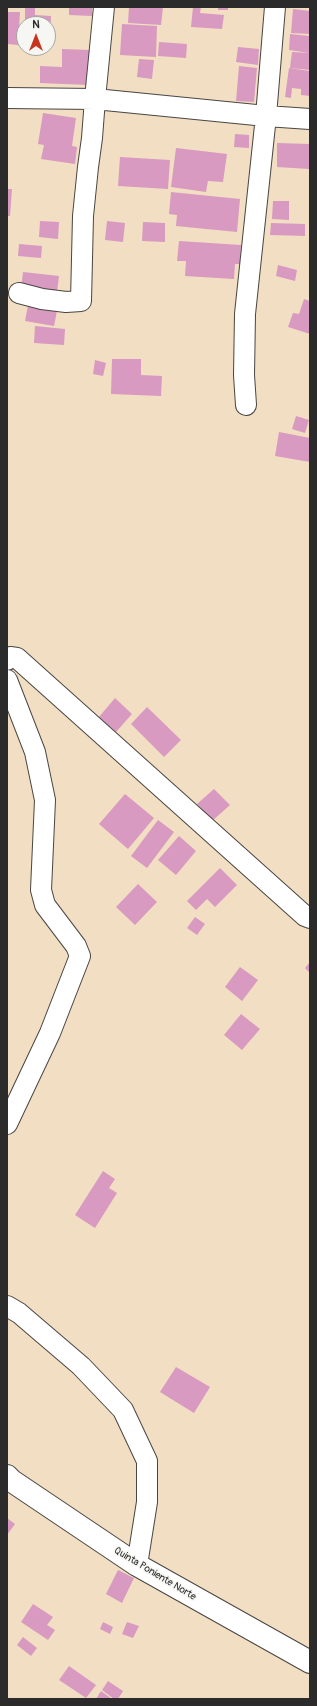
<!DOCTYPE html>
<html>
<head>
<meta charset="utf-8">
<style>
	body { margin:0 }
	#map { position:relative; width:317px; height:1706px; overflow:hidden; background:#f2dec3; font-family:Pangolin,sans-serif }
	canvas { display:block }
	.frame { position:absolute; inset:0; border:8px solid #2b2b2b; pointer-events:none }
	.north { position:absolute; left:16px; top:16px; width:40px; height:40px; box-sizing:border-box; background:#f6f6f2; border:1px solid #a5a5a2; border-radius:50%; rotate:0deg; font-size:11px; font-weight:700; line-height:16px; text-align:center; color:#2b2b2b }
	.north::after { content:''; display:block; margin:auto; width:14px; height:18px; background:#c8321e; clip-path:polygon(50% 0,100% 100%,50% 72%,0 100%) }
</style>
</head>
<body>
<div id="map">
<canvas width="317" height="1706"></canvas>
<div class="frame"></div>
<div class="north">N</div>
</div>
<script>
const context = document.querySelector('canvas').getContext('2d');
context.lineJoin = 'round';
function fill(path, color) {
  context.fillStyle = color;
  context.fill(path, 'evenodd');
}
function poly(rows) {
  const path = new Path2D();
  for (const r of rows) {
    path.moveTo(r[0], r[1]);
    for (let i = 2; i < r.length; i += 2) path.lineTo(r[i], r[i + 1]);
  }
  return path;
}
function strokePath(path, color, width, dash) {
  context.strokeStyle = color;
  context.lineWidth = width;
  context.lineCap = dash ? 'butt' : 'round';
  context.setLineDash(dash || []);
  context.stroke(path);
}
function drawText(font, color, halo, rows, align = 'center') {
  context.font = font + ' Pangolin,sans-serif';
  context.lineWidth = 3;
  context.setLineDash([]);
  context.textBaseline = 'middle';
  context.strokeStyle = halo;
  context.fillStyle = color;
  for (const [text, x, y, turn = 0] of rows) {
    context.save();
    context.translate(x, y);
    context.rotate((+turn || 0) * Math.PI / 180);
    context.textAlign = isNaN(turn) ? turn : align;
    if (halo) context.strokeText(text, 0, 0);
    context.fillText(text, 0, 0);
    context.restore();
  }
}
fill(poly([
	[25,7,35,7,35,15,51,16,50,42,48,42,48,24,25,24],
	[69,7,92,7,92,16,69,15],
	[129,7,163,7,161,25,128,23],
	[193,7,201,7,200,13,224,15,222,29,191,27],
	[218,7,228,7,228,10,218,10],
	[293,9,310,11,310,34,291,33],
	[7,12,20,12,18,45,7,44],
	[122,24,157,26,156,57,120,55],
	[290,34,310,36,310,53,289,50],
	[159,42,187,44,186,58,158,56],
	[238,47,259,49,258,65,236,62],
	[62,49,90,50,88,85,40,83,40,66,62,67],
	[292,52,310,53,310,70,290,68],
	[139,59,154,60,152,79,137,77],
	[239,66,257,68,254,102,236,101],
	[289,68,310,71,310,96,301,95,301,89,292,88,291,98,285,97],
	[43,113,76,118,72,146,77,147,75,164,41,159,44,145,38,144],
	[235,134,249,135,249,148,234,147],
	[277,143,310,144,309,169,277,167],
	[176,148,227,154,223,182,208,181,206,192,171,187],
	[120,157,170,160,168,189,118,186],
	[7,189,12,189,10,216,7,216],
	[171,192,240,199,237,232,176,226,177,215,169,214],
	[273,201,289,201,289,220,272,219],
	[40,221,59,222,58,239,39,237],
	[107,221,125,223,123,242,105,240],
	[143,222,165,223,165,242,142,241],
	[271,223,305,224,305,236,270,235],
	[179,241,241,245,240,264,235,264,234,279,185,276,186,261,177,261],
	[19,244,42,246,41,258,18,256],
	[278,265,297,270,295,281,276,276],
	[23,272,59,276,57,292,21,289],
	[304,299,310,301,310,334,288,327,293,313,299,314],
	[29,300,58,306,54,326,25,321],
	[35,326,65,329,64,345,34,343],
	[112,359,141,359,141,375,162,376,161,396,111,394],
	[95,360,106,363,103,376,93,374],
	[296,416,309,420,305,433,292,429],
	[279,432,310,438,310,462,275,456],
	[115,698,132,714,116,732,99,717],
	[147,707,181,740,164,757,131,724],
	[214,789,230,805,212,821,197,804],
	[125,794,154,818,128,849,99,824],
	[158,820,174,832,147,868,131,856],
	[179,836,196,851,176,875,158,860],
	[220,868,237,885,215,907,207,899,196,910,187,901],
	[138,884,157,902,135,925,116,907],
	[195,917,205,924,197,935,187,928],
	[310,962,310,973,305,968],
	[240,967,258,980,242,1001,225,987],
	[241,1014,260,1029,242,1050,224,1035],
	[103,1171,115,1179,109,1188,117,1193,95,1228,75,1215],
	[176,1367,210,1387,194,1413,160,1392],
	[7,1518,15,1524,7,1535],
	[118,1570,134,1578,122,1603,106,1594],
	[33,1604,53,1617,47,1625,55,1630,48,1640,21,1622],
	[103,1622,113,1627,110,1634,100,1629],
	[127,1622,139,1626,133,1638,122,1634],
	[23,1637,37,1648,31,1656,17,1645],
	[69,1666,96,1685,86,1698,59,1680],
	[108,1681,123,1691,118,1699,114,1699,102,1690],
	[101,1691,112,1699,96,1699]
]), '#d89ac0');
const street = poly([
	[7,98,95,99,266,116,310,119],
	[19,293,42,299,66,302,81,301,83,216,88,167,92,138,95,99,104,7],
	[246,405,244,375,245,314,266,116,275,7],
	[7,660,10,657,17,658,305,916,310,918],
	[7,680,35,752,45,800,41,890,45,905,76,946,80,956,50,1033,7,1124],
	[7,1306,19,1313,81,1366,123,1410,147,1461,147,1502,137,1565]
]);
const secondary = poly([
	[7,1476,12,1481,137,1565,310,1662]
]);
strokePath(street, '#494642', 22);
strokePath(secondary, '#494642', 24);
strokePath(street, '#fff', 20);
strokePath(secondary, '#fff', 22);
drawText('10px', '#2b2b2b', '#f6f6f2', [
	["Quinta Poniente Norte",155,1574,31]
]);
</script>
</body>
</html>
